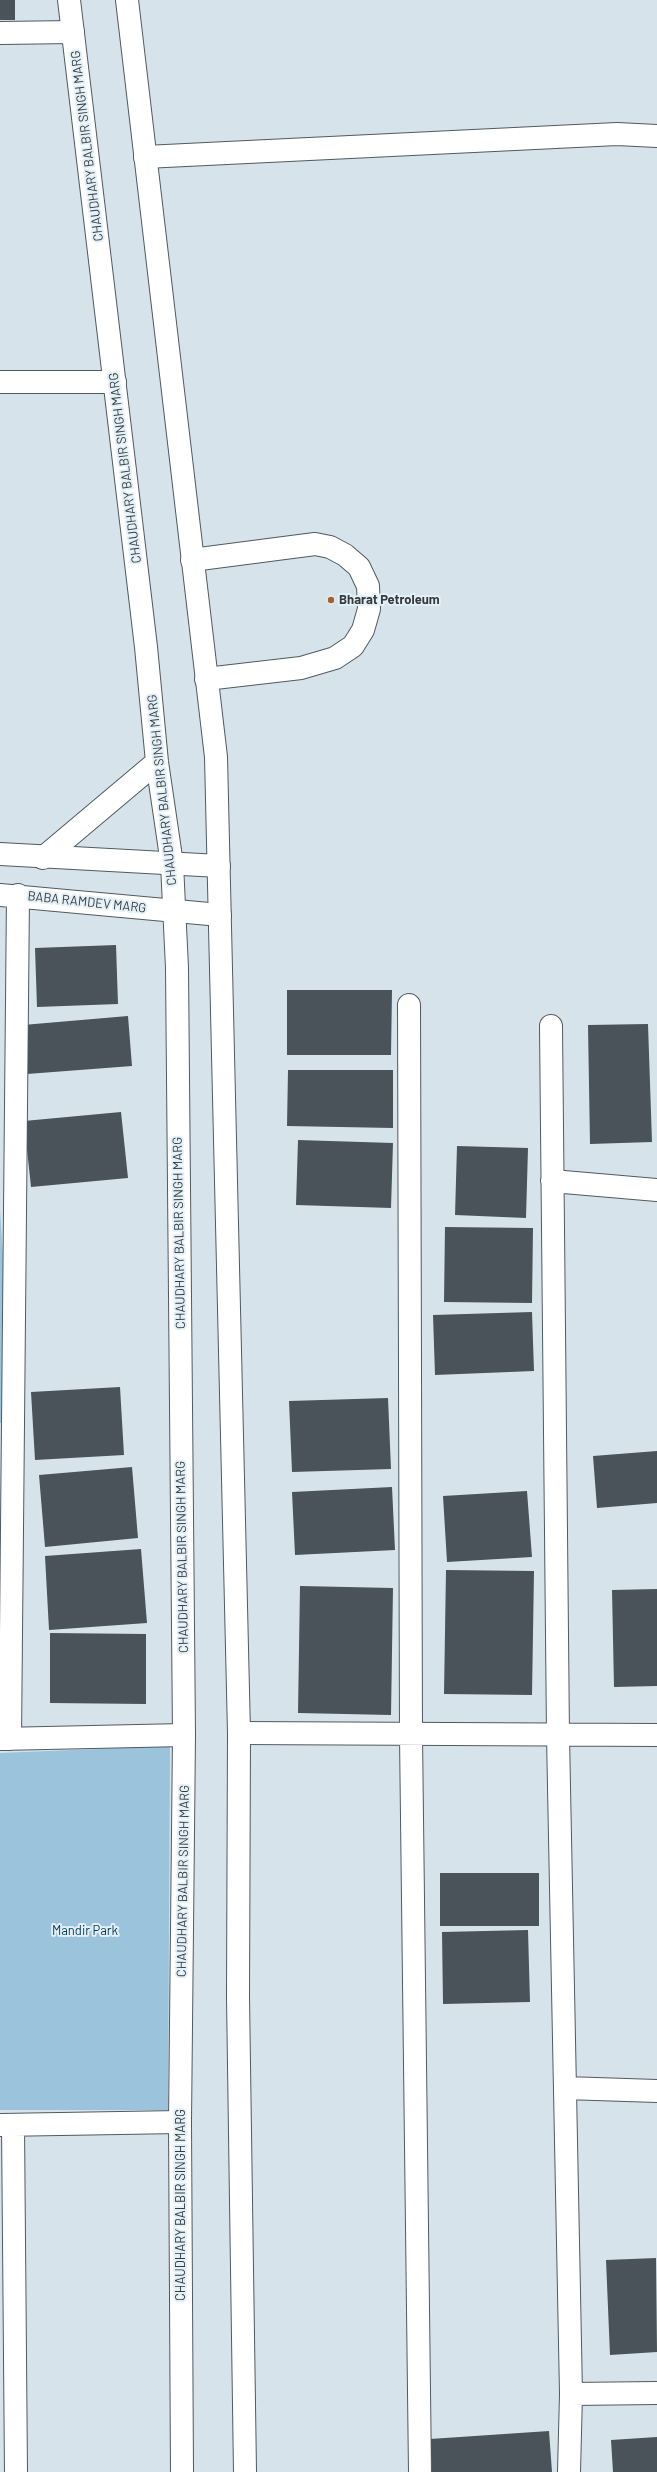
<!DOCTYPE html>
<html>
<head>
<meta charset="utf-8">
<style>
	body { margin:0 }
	canvas { display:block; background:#d7e3ea }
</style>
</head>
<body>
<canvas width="657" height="2472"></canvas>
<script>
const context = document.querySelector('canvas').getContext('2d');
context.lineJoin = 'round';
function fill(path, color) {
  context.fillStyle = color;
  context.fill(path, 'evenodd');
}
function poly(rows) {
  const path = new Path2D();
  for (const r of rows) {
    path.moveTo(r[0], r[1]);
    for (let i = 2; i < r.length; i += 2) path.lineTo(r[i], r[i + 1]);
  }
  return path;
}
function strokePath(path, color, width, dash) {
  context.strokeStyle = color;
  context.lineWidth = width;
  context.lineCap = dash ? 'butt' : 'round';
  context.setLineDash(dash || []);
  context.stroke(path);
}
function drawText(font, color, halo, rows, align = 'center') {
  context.font = font + ' Barlow,sans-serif';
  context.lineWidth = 4;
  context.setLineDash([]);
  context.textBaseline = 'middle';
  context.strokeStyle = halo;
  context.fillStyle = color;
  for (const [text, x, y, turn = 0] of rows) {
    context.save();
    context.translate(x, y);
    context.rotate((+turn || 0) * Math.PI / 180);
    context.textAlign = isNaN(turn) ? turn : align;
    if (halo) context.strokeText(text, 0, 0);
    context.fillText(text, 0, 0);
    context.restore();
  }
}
fill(poly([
	[0,1210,14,1423,0,1423],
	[170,1746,168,2110,0,2110,0,1753]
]), '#9bc4dc');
fill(poly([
	[0,0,15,0,15,20,0,20],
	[116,945,118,1004,37,1007,35,948],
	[287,990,392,990,391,1055,287,1055],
	[128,1016,132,1066,27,1074,23,1025],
	[648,1024,652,1142,590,1144,588,1025],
	[288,1070,393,1070,393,1128,287,1126],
	[121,1112,128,1178,31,1187,24,1121],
	[298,1140,393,1143,391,1208,296,1205],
	[457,1146,528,1148,526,1218,455,1215],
	[445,1227,533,1228,532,1303,444,1302],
	[532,1312,534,1371,435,1375,433,1315],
	[120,1387,124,1455,35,1460,31,1392],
	[388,1398,391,1469,292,1472,289,1401],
	[657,1451,657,1503,597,1508,593,1456],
	[132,1467,138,1538,45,1547,39,1475],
	[392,1487,395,1550,295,1555,292,1492],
	[527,1491,532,1557,447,1562,443,1496],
	[141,1549,147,1623,49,1630,45,1556],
	[446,1570,534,1571,532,1695,444,1694],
	[300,1586,393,1588,391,1715,298,1713],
	[657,1589,657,1686,614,1687,612,1590],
	[50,1633,146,1634,146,1704,50,1703],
	[440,1873,539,1873,539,1926,440,1926],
	[528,1930,530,2002,443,2004,442,1932],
	[656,2258,657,2352,610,2355,606,2260],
	[549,2431,552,2472,432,2472,430,2439],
	[657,2437,657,2472,613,2472,611,2440]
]), '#495359');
const service = poly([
	[145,157,617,134,657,136],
	[192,560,315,544,330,547,345,555,359,567,368,586,369,609,363,630,353,646,335,658,301,668,206,679]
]);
const minor = poly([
	[0,33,73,32],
	[0,382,115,382],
	[0,854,219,866],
	[0,895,220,915],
	[409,1005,411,1736,420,2472],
	[551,1026,558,1736,571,2394,569,2472],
	[552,1181,657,1190],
	[239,1733,657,1735],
	[0,1739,184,1735],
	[10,1739,18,895],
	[565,2088,657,2091],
	[0,2125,180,2122],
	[13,2125,16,2472],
	[571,2394,657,2393]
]);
const tertiary = poly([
	[69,0,146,647,157,762,172,864,177,968,184,1735,180,2122,182,2472],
	[127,0,216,757,239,1733,238,1997,245,2472],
	[43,858,157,762]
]);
strokePath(service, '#505a61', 24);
strokePath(minor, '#505a61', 24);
strokePath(tertiary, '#505a61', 24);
strokePath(service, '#fff', 22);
strokePath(minor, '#fff', 22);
strokePath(tertiary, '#fff', 22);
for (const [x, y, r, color] of [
	[331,600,4,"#a56132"]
]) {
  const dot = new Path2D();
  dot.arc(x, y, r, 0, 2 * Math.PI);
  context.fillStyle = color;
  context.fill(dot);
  strokePath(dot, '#e4f0f8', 1.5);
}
drawText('13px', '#363b3e', '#e4f0f8', [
	["CHAUDHARY BALBIR SINGH MARG",87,146,-97],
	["CHAUDHARY BALBIR SINGH MARG",125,468,-97],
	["CHAUDHARY BALBIR SINGH MARG",162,790,-96],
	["BABA RAMDEV MARG",87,902,6],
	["CHAUDHARY BALBIR SINGH MARG",179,1233,-91],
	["CHAUDHARY BALBIR SINGH MARG",182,1557,-91],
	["CHAUDHARY BALBIR SINGH MARG",183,1881,-89],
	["CHAUDHARY BALBIR SINGH MARG",181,2205,-90]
]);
drawText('bold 13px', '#363b3e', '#e4f0f8', [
	["Bharat Petroleum",339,600]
], 'left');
drawText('13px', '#003b53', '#e4f0f8', [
	["Mandir Park",85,1931]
]);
</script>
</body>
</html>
